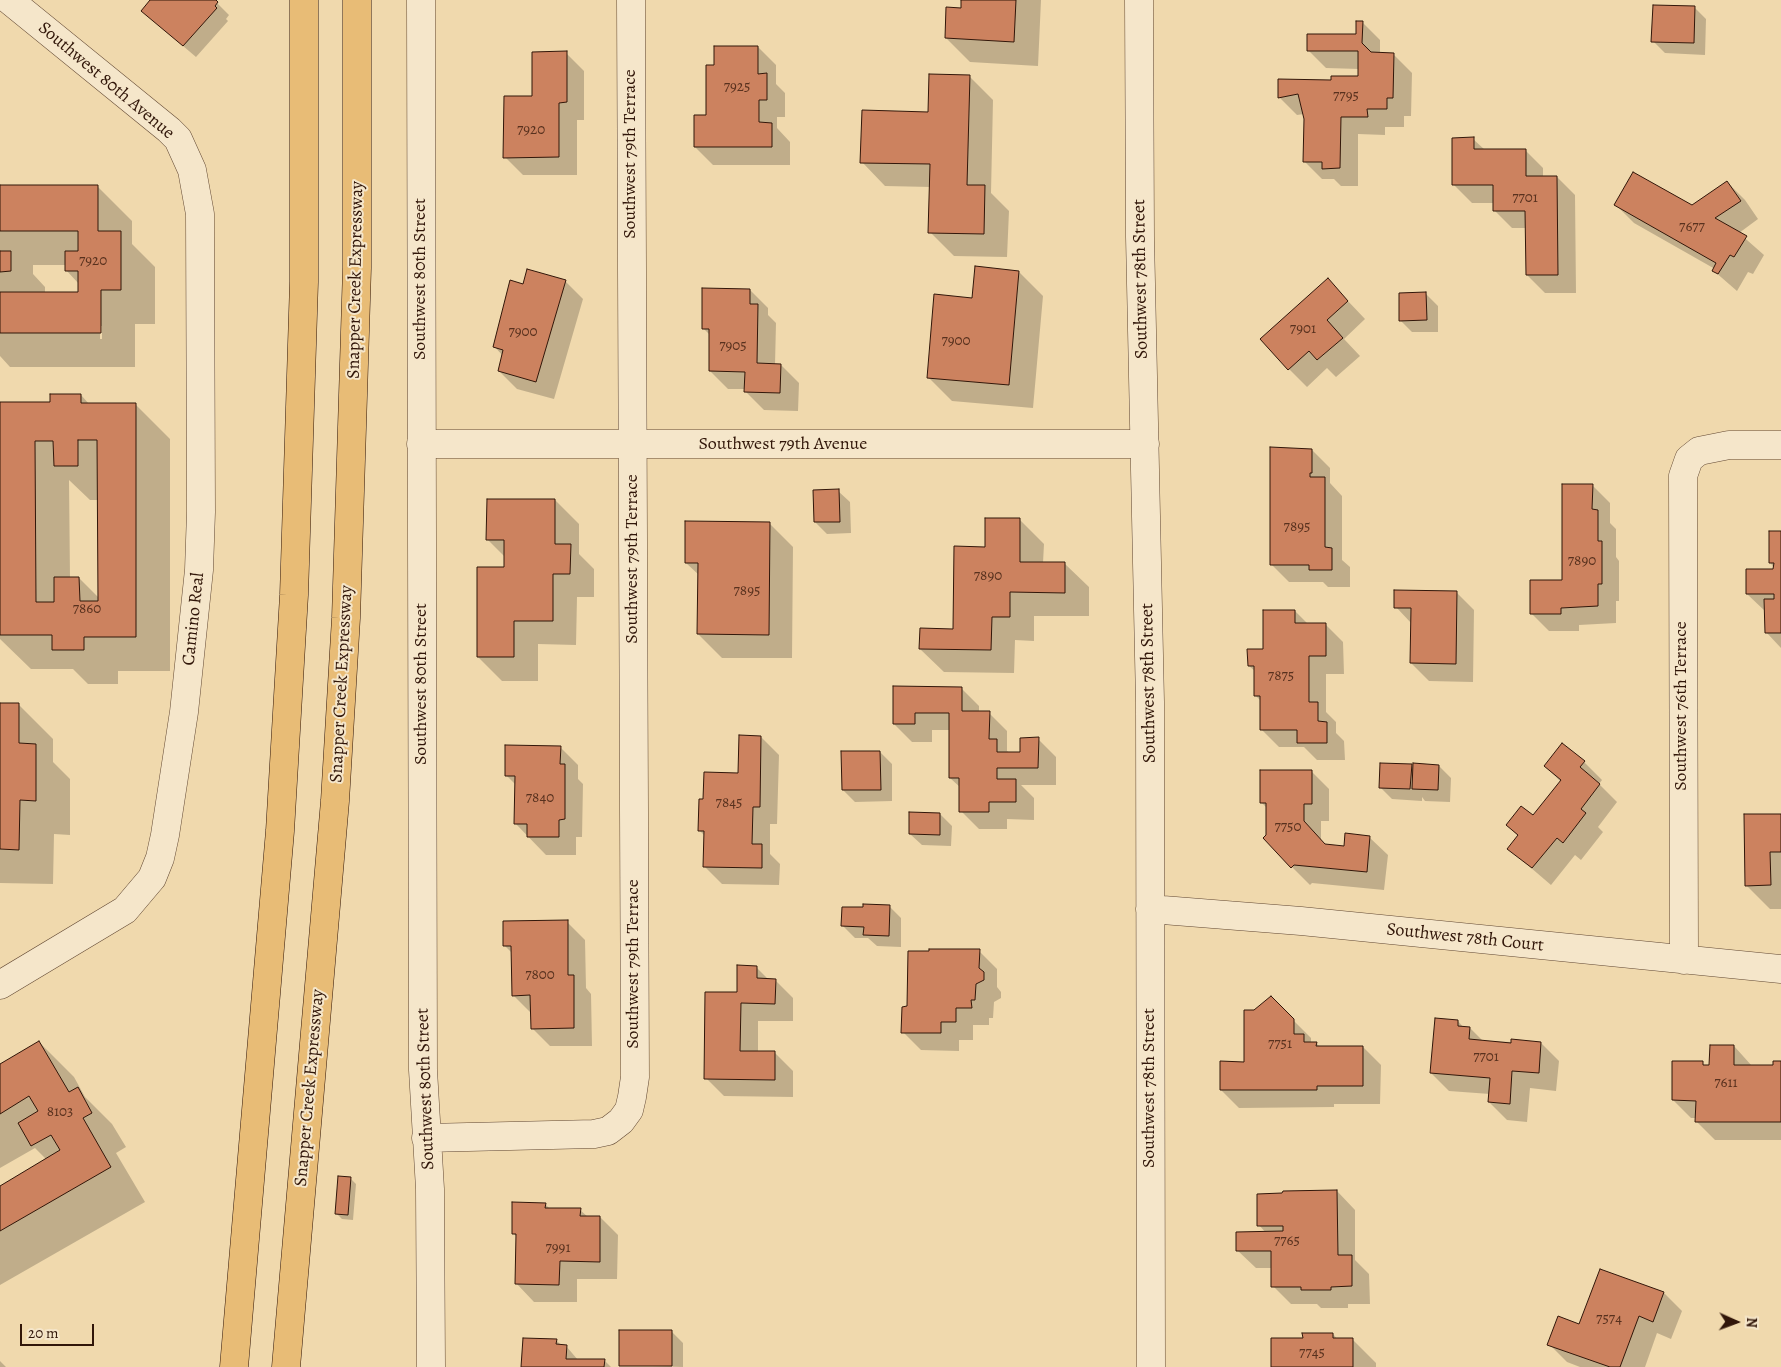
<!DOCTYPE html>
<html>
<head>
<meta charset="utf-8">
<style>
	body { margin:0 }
	#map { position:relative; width:1781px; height:1367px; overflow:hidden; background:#f0d9ad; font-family:Alegreya,serif }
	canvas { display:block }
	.north { position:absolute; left:1711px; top:1297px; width:50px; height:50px; -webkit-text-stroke:4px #f5e6ca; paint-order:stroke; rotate:92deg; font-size:14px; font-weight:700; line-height:20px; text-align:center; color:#311609 }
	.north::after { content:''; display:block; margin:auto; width:18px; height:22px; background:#311609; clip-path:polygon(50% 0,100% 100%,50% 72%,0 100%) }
	.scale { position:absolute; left:20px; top:1324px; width:74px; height:22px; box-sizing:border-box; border:2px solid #311609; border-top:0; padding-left:6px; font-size:15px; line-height:18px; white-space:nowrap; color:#311609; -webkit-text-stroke:4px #f5e6ca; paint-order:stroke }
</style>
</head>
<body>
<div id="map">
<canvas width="1781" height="1367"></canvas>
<div class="north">N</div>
<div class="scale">20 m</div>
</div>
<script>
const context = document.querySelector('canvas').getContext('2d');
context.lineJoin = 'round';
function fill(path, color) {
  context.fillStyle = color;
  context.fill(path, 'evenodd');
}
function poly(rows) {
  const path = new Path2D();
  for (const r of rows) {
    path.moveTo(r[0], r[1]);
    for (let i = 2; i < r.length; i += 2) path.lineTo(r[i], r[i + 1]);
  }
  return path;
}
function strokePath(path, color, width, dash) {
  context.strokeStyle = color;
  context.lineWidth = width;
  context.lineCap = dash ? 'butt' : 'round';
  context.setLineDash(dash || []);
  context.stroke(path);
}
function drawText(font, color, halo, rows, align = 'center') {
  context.font = font + ' Alegreya,serif';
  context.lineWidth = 4;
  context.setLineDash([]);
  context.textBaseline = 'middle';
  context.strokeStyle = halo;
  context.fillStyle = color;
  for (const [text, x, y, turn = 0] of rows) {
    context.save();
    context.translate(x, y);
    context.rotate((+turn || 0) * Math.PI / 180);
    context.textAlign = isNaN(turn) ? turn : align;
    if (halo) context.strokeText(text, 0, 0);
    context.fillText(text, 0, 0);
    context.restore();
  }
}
fill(poly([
	[151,0,214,0,229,15,226,19,228,21,196,57,142,11],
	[963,0,1041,0,1038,66,970,62,946,38,962,9],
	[1694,7,1706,19,1705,55,1665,53,1653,41],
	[1362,22,1380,40,1380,54,1394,55,1412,73,1411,116,1404,116,1404,127,1385,127,1385,135,1358,134,1358,186,1341,186,1334,179,1322,179,1304,161,1304,114,1297,115,1279,97,1332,81,1359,77,1359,69,1326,68,1308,50,1357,36],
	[758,47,776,65,776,84,785,93,785,117,777,117,777,128,790,142,790,165,713,165,695,147,707,116,716,66],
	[566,53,584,71,584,120,577,120,577,175,523,175,505,157,533,97],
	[969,76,993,100,991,193,1009,211,1007,257,954,256,930,232,931,187,885,186,862,162,929,113],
	[1473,139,1485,150,1525,150,1543,168,1543,177,1557,177,1575,195,1576,293,1545,293,1527,275,1526,228,1512,228,1494,210,1494,203,1472,203,1454,185],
	[1727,182,1745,200,1758,219,1739,233,1764,255,1753,274,1748,272,1737,291,1714,271,1715,269,1634,223,1616,205,1692,206],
	[0,186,98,187,132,221,132,244,155,267,155,324,135,324,135,367,10,367,0,356],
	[33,265,66,265,66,270,79,284,79,293,45,293,45,287,33,274],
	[100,326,102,326,102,339,100,339],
	[1019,272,1043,296,1033,408,952,401,928,377,973,299],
	[1328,280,1365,319,1344,339,1360,356,1336,377,1327,368,1307,387,1289,369],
	[565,281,583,299,554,399,517,389,499,371,503,356,494,346,524,285],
	[750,290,768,308,768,315,776,323,775,365,781,365,799,383,798,411,764,410,746,392,746,389,728,389,710,371,710,335,703,328],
	[1426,294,1438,306,1438,332,1412,332,1400,320],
	[81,395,89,404,135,404,170,439,170,671,118,671,118,684,88,684,73,669,31,669,0,639,0,403,52,403],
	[69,480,90,500,98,500,99,598,79,578,70,578],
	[1271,448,1312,450,1330,468,1330,483,1342,496,1342,560,1350,567,1350,587,1328,587,1323,582,1289,582,1271,564],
	[1592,485,1610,503,1610,523,1616,529,1616,557,1619,561,1619,601,1616,601,1616,623,1579,625,1579,631,1549,631,1531,613,1563,582],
	[838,491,850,502,851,533,827,534,815,522],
	[555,500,579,524,579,554,594,569,594,597,577,597,576,645,538,644,538,681,502,681,478,657,505,568,505,557,487,539],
	[1020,520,1044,544,1043,563,1065,564,1089,587,1089,616,1034,616,1034,641,1015,640,1014,673,944,672,920,649,954,630,986,548],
	[769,523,793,547,792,658,722,658,698,634,699,575,686,563],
	[1781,532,1781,648,1766,632,1766,612,1747,594,1775,570,1770,562],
	[1456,592,1474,610,1473,682,1429,681,1411,663,1412,624,1396,607],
	[1295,611,1308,624,1325,624,1343,642,1344,674,1326,674,1326,712,1336,722,1336,733,1344,741,1345,760,1317,760,1304,747,1279,747,1261,729,1261,701,1256,696,1256,672,1249,666,1265,650],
	[961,688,979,706,979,713,989,713,1007,731,1007,751,1010,753,1022,754,1038,739,1056,757,1056,785,1021,785,1034,798,1034,820,1007,819,1007,829,979,829,961,811,961,788,950,778,950,730,932,730,932,742,912,742,894,724],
	[0,704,18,704,53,739,53,762,70,779,70,835,54,834,53,884,0,883],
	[761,737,779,755,777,824,770,824,770,854,780,864,779,885,722,884,704,866,705,836,699,830,740,774],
	[560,747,578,765,578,779,583,784,582,837,576,837,576,855,546,855,515,823,516,785,506,775],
	[880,752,892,764,892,801,855,802,843,790],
	[1584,762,1602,780,1599,784,1617,802,1598,827,1603,832,1581,860,1575,855,1551,885,1509,849,1518,836,1507,825,1533,817,1561,782,1545,766],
	[1411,765,1414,769,1439,766,1451,778,1450,802,1425,801,1422,797,1422,801,1392,799,1380,787],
	[1311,771,1329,789,1329,821,1321,821,1321,840,1326,845,1345,847,1369,837,1388,855,1384,890,1312,883,1310,885,1292,867,1267,835,1268,809,1261,802],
	[940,814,952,826,951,846,922,845,910,834],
	[1781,815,1781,909,1770,909,1746,885],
	[889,906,901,918,901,947,877,946,868,938,855,938,843,926],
	[567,922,585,940,586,988,591,994,592,1046,550,1046,532,1028,531,1013,513,995,513,954,505,946],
	[979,951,997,969,997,987,1001,992,1001,998,994,1002,993,1018,989,1018,989,1025,973,1025,973,1040,959,1040,959,1051,921,1050,903,1032,908,1008],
	[756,967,769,980,775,980,793,998,793,1021,758,1021,758,1052,775,1053,793,1071,793,1097,724,1096,706,1078,738,994],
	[1271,998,1311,1038,1311,1043,1316,1043,1320,1047,1363,1047,1381,1065,1380,1104,1334,1104,1334,1107,1239,1108,1221,1090,1246,1063,1255,1012],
	[1458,1021,1464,1028,1470,1028,1483,1041,1541,1043,1559,1061,1556,1091,1530,1088,1527,1122,1507,1120,1489,1102,1490,1094,1449,1091,1431,1073],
	[39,1042,74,1077,85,1097,112,1124,126,1147,116,1153,145,1202,0,1285,0,1187,47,1160,35,1148,0,1168,0,1065],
	[1734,1046,1752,1066,1775,1066,1781,1062,1781,1140,1715,1140,1697,1122,1697,1118,1691,1118,1673,1100,1702,1063,1705,1066,1711,1066],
	[350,1178,356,1184,353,1220,342,1219,336,1213],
	[1337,1191,1355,1210,1355,1260,1369,1274,1370,1304,1348,1304,1348,1308,1321,1308,1317,1304,1291,1304,1273,1286,1273,1268,1256,1268,1237,1250,1266,1233,1259,1225],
	[545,1204,550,1209,580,1210,588,1217,600,1217,618,1235,617,1279,577,1279,577,1302,534,1302,516,1283,517,1237,513,1233],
	[1664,1293,1682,1311,1671,1339,1657,1333,1645,1367,1580,1367,1567,1362,1549,1344,1580,1326],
	[671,1331,683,1343,683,1367,621,1365],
	[1333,1334,1338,1340,1352,1339,1376,1363,1376,1367,1272,1367,1304,1339],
	[556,1340,562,1346,566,1346,578,1360,604,1360,611,1367,523,1367],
	[0,1361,6,1367,0,1367]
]), '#0003');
const building = poly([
	[150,0,216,0,218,2,215,6,217,8,183,46,141,11,150,0],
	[961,0,1016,0,1014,42,945,38,946,7,961,8,961,0],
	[1653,5,1695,6,1694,43,1651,42,1653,5],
	[1356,21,1363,21,1362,43,1371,52,1394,53,1393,98,1387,98,1387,109,1367,109,1368,117,1341,117,1340,168,1322,169,1322,162,1303,162,1304,119,1298,94,1278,98,1278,79,1331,80,1331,76,1358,76,1358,51,1307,51,1307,34,1356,34,1356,21],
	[714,46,758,46,758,74,767,73,767,100,759,100,759,122,772,123,772,147,694,147,694,115,706,115,706,65,714,65,714,46],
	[567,51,567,102,559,103,559,157,503,158,504,96,532,96,532,52,567,51],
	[929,74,970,75,967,185,985,185,984,234,928,233,930,164,860,163,862,110,928,112,929,74],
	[1474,137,1474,149,1526,149,1526,176,1557,176,1558,275,1526,275,1525,211,1493,211,1493,185,1452,185,1452,138,1474,137],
	[1633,172,1692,205,1727,181,1741,201,1715,218,1747,236,1734,257,1730,255,1718,274,1712,271,1716,263,1614,205,1633,172],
	[0,185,98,185,98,231,121,231,121,290,101,290,101,333,0,333,0,292,78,292,78,271,65,271,65,251,78,251,78,231,0,231,0,185],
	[0,251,11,251,11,271,0,272,0,251],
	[975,266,1019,271,1009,385,927,378,934,294,972,298,975,266],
	[527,269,566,280,536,382,498,371,503,350,493,347,510,280,523,284,527,269],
	[1328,278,1348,301,1327,320,1343,338,1317,360,1309,351,1288,370,1260,339,1328,278],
	[702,288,750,289,750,304,758,304,757,363,781,364,780,393,744,392,745,372,709,371,709,329,702,329,702,288],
	[1426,292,1427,320,1399,321,1399,293,1426,292],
	[50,394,81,394,81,403,136,403,136,637,84,637,84,650,52,650,52,635,0,635,0,402,50,402,50,394],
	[78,440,97,440,98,601,80,601,79,577,54,577,54,602,36,602,35,441,53,441,54,466,78,466,78,440],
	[1270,447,1312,449,1312,473,1310,473,1310,477,1325,477,1325,547,1332,548,1332,570,1309,570,1309,565,1270,565,1270,447],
	[1562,484,1593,484,1592,509,1598,510,1598,541,1602,541,1602,584,1598,584,1598,606,1561,608,1561,614,1530,614,1530,580,1562,580,1562,484],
	[839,489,840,522,814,522,813,490,839,489],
	[487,499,555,499,555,544,571,544,570,574,553,574,553,621,514,621,514,657,477,657,477,567,504,567,504,540,486,540,487,499],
	[985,518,1020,518,1020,562,1065,562,1065,593,1010,592,1010,617,992,617,991,650,919,649,920,628,953,629,954,546,985,547,985,518],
	[685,521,770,522,769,635,697,634,698,563,685,563,685,521],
	[1769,531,1781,531,1781,633,1765,633,1764,599,1774,599,1774,594,1746,594,1746,569,1773,569,1774,563,1769,563,1769,531],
	[1394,590,1457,591,1456,664,1410,663,1411,608,1394,608,1394,590],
	[1263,610,1295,610,1295,623,1326,623,1326,656,1309,656,1309,702,1318,702,1318,721,1327,722,1327,743,1297,743,1297,730,1260,730,1260,696,1254,696,1254,666,1248,666,1247,649,1263,649,1263,610],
	[893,686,962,687,962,711,990,711,989,739,997,739,997,752,1020,752,1020,738,1039,737,1038,768,997,768,997,779,1016,779,1016,802,989,802,989,812,959,812,959,778,949,778,949,713,915,713,915,724,893,724,893,686],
	[0,703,19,703,19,743,36,744,36,801,20,800,19,850,0,849,0,703],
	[739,735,761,736,760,807,753,807,752,844,762,844,762,868,703,867,704,831,698,831,699,799,703,799,704,772,738,773,739,735],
	[1562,743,1585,761,1580,767,1600,784,1581,809,1586,813,1563,843,1557,838,1532,868,1507,849,1518,835,1506,825,1521,806,1533,815,1561,780,1544,766,1562,743],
	[505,745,561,746,560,764,565,764,565,819,559,820,559,837,527,837,527,824,514,824,515,776,505,776,505,745],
	[841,751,880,751,881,790,842,790,841,751],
	[1380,763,1412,764,1410,789,1379,788,1380,763],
	[1413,763,1439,765,1438,790,1412,789,1413,763],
	[1260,770,1312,770,1312,804,1304,804,1304,821,1325,844,1344,846,1345,833,1370,836,1367,872,1294,865,1291,868,1263,838,1266,835,1266,803,1260,803,1260,770],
	[909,812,940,813,940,835,909,834,909,812],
	[1744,814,1781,814,1781,852,1770,852,1771,885,1745,886,1744,814],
	[863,904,890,905,889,936,863,935,864,927,841,926,842,907,863,907,863,904],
	[568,920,568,975,574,975,574,1028,531,1029,530,995,512,996,511,946,503,946,503,921,568,920],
	[929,949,980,949,979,968,984,972,984,980,976,984,975,1000,971,1000,972,1008,956,1008,956,1022,941,1022,941,1033,901,1033,902,1007,907,1006,908,951,929,951,929,949],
	[737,965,757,966,757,978,776,979,775,1004,741,1003,740,1051,775,1051,775,1080,704,1079,705,992,737,992,737,965],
	[1271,996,1294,1019,1294,1034,1304,1034,1304,1042,1317,1042,1316,1046,1363,1046,1363,1086,1317,1086,1317,1090,1220,1090,1220,1061,1244,1062,1244,1010,1254,1010,1271,996],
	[1435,1018,1458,1020,1458,1026,1470,1027,1469,1039,1511,1043,1511,1039,1541,1042,1539,1073,1512,1071,1510,1104,1488,1102,1490,1078,1430,1073,1435,1018],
	[39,1041,69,1092,78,1087,92,1113,83,1118,111,1167,0,1231,0,1186,60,1150,51,1135,31,1146,18,1123,38,1111,29,1096,0,1114,0,1064,39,1041],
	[1710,1045,1734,1045,1734,1065,1773,1065,1773,1061,1781,1061,1781,1122,1695,1122,1696,1101,1672,1100,1672,1061,1703,1061,1703,1065,1709,1065,1710,1045],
	[338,1176,351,1177,348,1215,335,1214,338,1176],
	[1337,1190,1338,1255,1352,1255,1352,1286,1331,1287,1331,1290,1301,1290,1301,1287,1271,1287,1271,1251,1236,1251,1236,1232,1283,1231,1283,1226,1257,1226,1257,1194,1282,1193,1283,1191,1337,1190],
	[512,1202,546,1203,545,1208,581,1208,580,1216,600,1216,600,1262,560,1261,559,1285,515,1284,516,1234,512,1234,512,1202],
	[1600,1269,1664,1292,1653,1322,1639,1316,1620,1367,1610,1367,1547,1345,1558,1316,1579,1324,1600,1269],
	[619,1330,672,1330,672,1366,619,1366,619,1330],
	[1302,1333,1333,1333,1333,1338,1353,1338,1353,1367,1271,1367,1271,1338,1303,1338,1302,1333],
	[523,1338,557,1339,556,1344,567,1345,566,1359,605,1359,604,1367,521,1367,523,1338]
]);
fill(building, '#cc825f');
strokePath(building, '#311609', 1);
const minor = poly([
	[421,0,423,1070,430,1189,431,1367],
	[1139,0,1140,237,1150,702,1151,1367],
	[421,444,1145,444],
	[1150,909,1301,921,1781,969],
	[1684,960,1683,476,1689,459,1699,451,1729,445,1781,445],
	[0,985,125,910,152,878,160,858,165,835,184,712,199,570,201,512,200,214,192,170,178,139,169,130,9,0],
	[426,1138,594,1134,608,1131,621,1121,629,1110,632,1097,635,1077,631,0]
]);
const highway = poly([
	[234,1367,280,831,294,595,304,282,304,0],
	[286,1367,335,801,346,618,357,268,357,0]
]);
strokePath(minor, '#614732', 29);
strokePath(highway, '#311609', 29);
strokePath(minor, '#f5e6ca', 28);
strokePath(highway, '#e8bc76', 28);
drawText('15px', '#58311e', null, [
	["7925",737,87],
	["7795",1346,96],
	["7920",531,130],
	["7701",1525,198],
	["7677",1692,227],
	["7920",93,261],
	["7901",1303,329],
	["7900",523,332],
	["7900",956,341],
	["7905",733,346],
	["7895",1297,527],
	["7890",1582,561],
	["7890",988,576],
	["7895",747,591],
	["7860",87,609],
	["7875",1281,676],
	["7840",540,798],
	["7845",729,803],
	["7750",1288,827],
	["7800",540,975],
	["7751",1280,1044],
	["7701",1486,1057],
	["7611",1726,1083],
	["8103",60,1112],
	["7765",1287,1241],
	["7991",558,1248],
	["7574",1609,1319],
	["7745",1312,1353]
]);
drawText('18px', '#311609', '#f5e6ca', [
	["Southwest 80th Avenue",106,81,40],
	["Southwest 79th Terrace",631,154,-90],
	["Southwest 80th Street",421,279,-90],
	["Southwest 78th Street",1141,279,-91],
	["Snapper Creek Expressway",356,280,-89],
	["Southwest 79th Avenue",783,445],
	["Southwest 79th Terrace",633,559,-90],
	["Camino Real",194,619,-84],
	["Southwest 78th Street",1149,683,-91],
	["Snapper Creek Expressway",342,684,-87],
	["Southwest 80th Street",422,684,-90],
	["Southwest 76th Terrace",1682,706,-90],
	["Southwest 78th Court",1465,938,6],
	["Southwest 79th Terrace",634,964,-90],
	["Snapper Creek Expressway",310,1088,-85],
	["Southwest 78th Street",1150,1088,-90],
	["Southwest 80th Street",426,1089,-92]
]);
</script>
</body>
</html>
